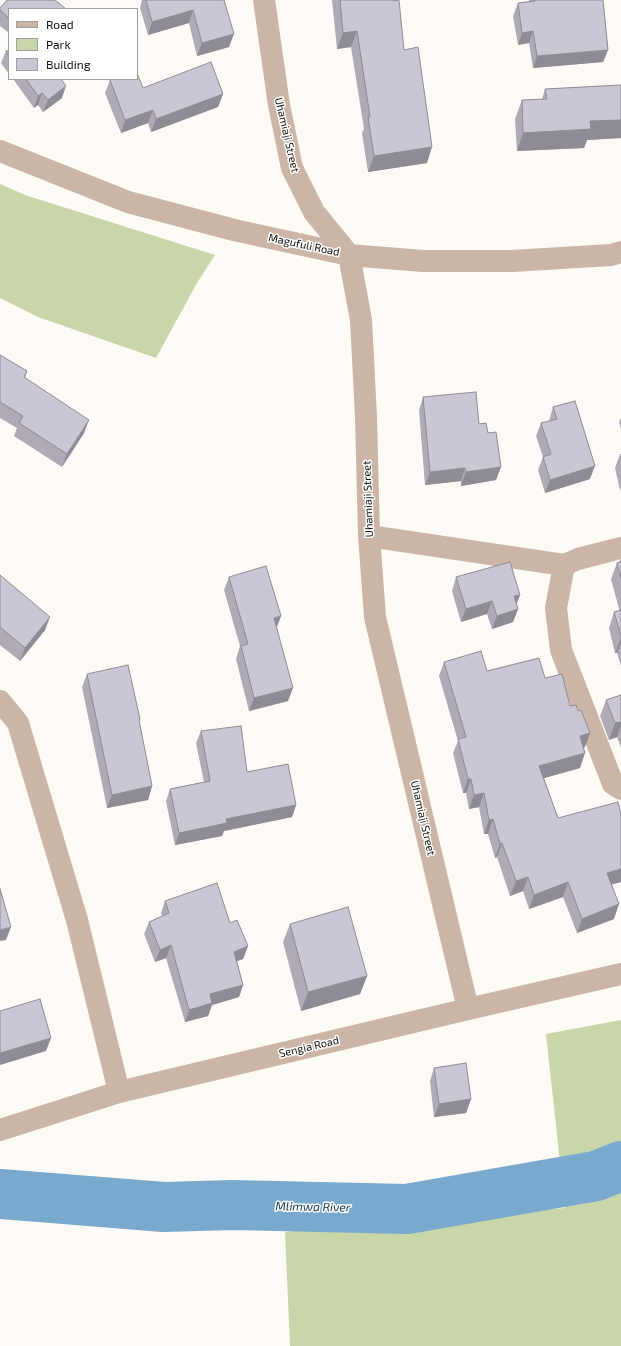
<!DOCTYPE html>
<html>
<head>
<meta charset="utf-8">
<style>
	body { margin:0 }
	#map { position:relative; width:621px; height:1346px; overflow:hidden; background:#fefaf5; font-family:"Exo 2",sans-serif }
	canvas { display:block }
	.legend { position:absolute; left:8px; top:8px; width:130px; height:72px; box-sizing:border-box; background:#fff; border:1px solid #a09f9d; margin:0; padding:5px 7px; list-style:none; font-size:12px; color:#120f0b }
	.legend li { display:flex; align-items:center; gap:8px; height:20px }
	.legend b { width:20px; border:1px solid #a09f9d }
</style>
</head>
<body>
<div id="map">
<canvas width="621" height="1346"></canvas>
<ul class="legend">
<li><b style="height:5px;background:#cbb5a6"></b>Road</li>
<li><b style="height:11px;background:#c8d6aa"></b>Park</li>
<li><b style="height:11px;background:#cbc6d3"></b>Building</li>
</ul>
</div>
<script>
const context = document.querySelector('canvas').getContext('2d');
context.lineJoin = 'round';
function fill(path, color) {
  context.fillStyle = color;
  context.fill(path, 'evenodd');
}
function poly(rows) {
  const path = new Path2D();
  for (const r of rows) {
    path.moveTo(r[0], r[1]);
    for (let i = 2; i < r.length; i += 2) path.lineTo(r[i], r[i + 1]);
  }
  return path;
}
function strokePath(path, color, width, dash) {
  context.strokeStyle = color;
  context.lineWidth = width;
  context.lineCap = dash ? 'butt' : 'round';
  context.setLineDash(dash || []);
  context.stroke(path);
}
function drawText(font, color, halo, rows, align = 'center') {
  context.font = font + ' "Exo 2",sans-serif';
  context.lineWidth = 3;
  context.setLineDash([]);
  context.textBaseline = 'middle';
  context.strokeStyle = halo;
  context.fillStyle = color;
  for (const [text, x, y, turn = 0] of rows) {
    context.save();
    context.translate(x, y);
    context.rotate((+turn || 0) * Math.PI / 180);
    context.textAlign = isNaN(turn) ? turn : align;
    if (halo) context.strokeText(text, 0, 0);
    context.fillText(text, 0, 0);
    context.restore();
  }
}
fill(poly([
	[0,184,25,195,215,255,197,283,156,358,38,317,0,298],
	[621,1020,621,1346,290,1346,285,1232,565,1208,546,1034]
]), '#c8d6aa');
strokePath(poly([
	[0,1194,164,1207,232,1205,407,1209,596,1176,621,1166]
]), '#79aace', 50);
strokePath(poly([
	[264,0,279,105,292,168,314,212,349,255,361,320,366,417,369,536,375,617,468,1009],
	[0,151,128,202,234,230,349,255,423,261,512,261,611,255,621,252],
	[369,536,564,565],
	[621,548,578,559,564,565,556,608,561,650,613,784,621,789],
	[0,701,18,723,77,920,119,1092],
	[0,1130,119,1092,468,1009,621,974]
]), '#cbb5a6', 22);
fill(poly([
	[142,0,224,0,229,47,197,56,189,23,148,35,140,8],
	[332,0,393,0,427,163,368,172,362,133,364,129,351,47,337,49],
	[529,0,603,0,608,50,603,62,533,68,529,43,518,45,513,16,518,3,529,2],
	[0,8,9,9,9,33,0,26],
	[6,51,9,51,9,74,1,63],
	[13,79,61,79,62,98,43,112,38,105,34,108],
	[110,80,143,88,223,94,218,107,151,132,148,123,121,133,105,93],
	[621,85,621,138,587,140,584,148,517,151,515,119,522,100,542,99,545,89],
	[0,355,27,371,25,378,84,433,62,467,14,436,17,428,0,418],
	[423,397,479,424,488,433,496,480,461,486,461,481,425,485,419,410],
	[553,407,590,479,545,493,538,470,543,457,536,436,541,423,549,421],
	[621,418,621,429,619,422],
	[620,454,621,454,621,489,620,490,615,468],
	[621,561,621,666,617,653,615,653,609,628,614,612,619,611,619,609,611,579,617,563],
	[0,575,45,630,20,661,0,645],
	[229,577,281,616,277,626,288,701,249,711,236,659,240,646,224,590],
	[456,577,520,595,516,604,518,609,513,622,492,629,487,614,461,622,452,591],
	[444,662,487,671,545,678,570,706,585,747,584,748,580,768,544,778,558,818,621,814,621,882,612,884,614,919,577,933,563,897,529,909,523,891,510,896,497,857,495,858,488,834,484,834,479,807,469,809,466,793,463,793,453,753,458,741,439,676],
	[87,674,139,722,152,786,148,800,107,808,82,687],
	[621,695,621,748,617,737,609,740,600,716,606,700],
	[201,731,247,772,296,805,292,817,224,831,222,836,175,845,166,801,170,789,204,782,196,743],
	[165,901,230,923,248,946,243,959,237,961,243,985,239,997,212,1005,208,1016,185,1022,166,958,155,962,144,934,149,922,162,916,161,913],
	[290,924,367,976,360,994,301,1011,283,942],
	[434,1068,471,1099,466,1113,434,1117,430,1081]
]), '#afaab5');
fill(poly([
	[193,10,189,23,148,35,152,22],
	[357,31,351,47,337,49,343,33],
	[533,31,529,43,518,45,522,33],
	[234,34,229,47,197,56,202,43],
	[608,50,603,62,533,68,537,56],
	[66,86,62,98,43,112,48,100],
	[42,93,38,105,34,108,38,96],
	[223,94,218,107,151,132,156,119],
	[153,110,148,123,121,133,125,120],
	[621,120,621,138,587,140,584,148,517,151,523,133,590,121],
	[432,147,427,163,368,172,374,156],
	[89,420,84,433,62,467,67,454],
	[595,466,590,479,545,493,550,480],
	[501,467,496,480,461,486,466,472],
	[465,468,461,481,425,485,430,472],
	[520,595,515,608,514,596],
	[492,601,487,614,461,622,466,609],
	[518,609,513,622,492,629,497,616],
	[281,616,276,629,274,618],
	[50,617,45,630,20,661,25,648],
	[621,638,621,643,617,653,615,653],
	[293,688,288,701,249,711,254,698],
	[621,722,621,726,617,737,609,740,615,723],
	[590,733,585,747,575,750,580,736],
	[585,753,580,768,534,781,539,766],
	[468,779,471,779,466,793,463,793],
	[152,786,148,800,107,808,112,795],
	[484,793,479,807,469,809,474,795],
	[296,805,292,817,224,831,222,836,175,845,179,833,226,819],
	[493,819,488,834,484,834,489,820],
	[502,843,497,857,495,858,500,844],
	[621,869,621,882,602,887,607,873],
	[528,877,523,891,510,896,516,881],
	[568,882,563,897,529,909,534,895],
	[619,904,614,919,577,933,582,919],
	[11,927,6,940,0,941,0,930],
	[171,945,166,958,155,962,160,950],
	[248,946,243,959,229,964,234,952],
	[367,976,360,994,301,1011,308,992],
	[243,985,239,997,212,1005,208,1016,185,1022,189,1010,210,994],
	[51,1038,46,1051,0,1065,0,1053],
	[471,1099,466,1113,434,1117,439,1104]
]), '#8e8b94');
const building = poly([
	[7,0,55,0,66,9,9,9,9,18,0,10,0,8,7,0],
	[146,0,224,0,234,34,202,43,193,10,152,22,146,0],
	[340,0,393,0,393,1,399,0,404,50,418,47,432,147,374,156,368,117,370,117,357,31,343,33,340,0],
	[535,0,603,0,608,50,537,56,533,31,522,33,518,3,535,1,535,0],
	[6,51,9,51,9,56,6,51],
	[211,62,223,94,156,119,153,110,125,120,110,80,112,79,137,79,137,73,143,88,211,62],
	[26,79,61,79,66,86,48,100,42,93,38,96,26,79],
	[621,85,621,120,590,121,591,129,523,133,522,100,547,99,545,89,621,85],
	[0,355,27,371,24,377,89,420,67,454,19,423,23,416,0,402,0,355],
	[476,392,479,424,486,423,488,433,496,432,501,467,466,472,465,468,430,472,423,397,476,392],
	[575,401,595,466,550,480,543,457,551,454,541,423,557,419,553,407,575,401],
	[621,561,621,578,617,563,621,561],
	[510,562,520,595,514,596,518,609,497,616,492,601,466,609,456,577,510,562],
	[266,566,281,616,274,618,293,688,254,698,241,646,248,644,229,577,266,566],
	[0,575,50,617,25,648,0,627,0,575],
	[621,610,621,636,614,612,621,610],
	[481,651,487,671,539,658,545,678,562,674,570,706,576,705,578,711,581,710,590,733,580,736,585,753,539,766,558,818,618,802,621,814,621,869,607,873,619,904,582,919,568,882,534,895,528,877,516,881,502,843,500,844,493,819,489,820,484,793,474,795,471,779,468,779,458,739,466,737,444,662,481,651],
	[128,665,140,719,139,720,152,786,112,795,87,674,128,665],
	[621,695,621,722,615,723,606,700,621,695],
	[241,726,247,772,288,764,296,805,226,819,227,823,179,833,170,789,210,781,201,731,241,726],
	[217,883,230,923,237,920,248,946,234,952,243,985,210,994,212,1003,189,1010,171,945,160,950,149,922,169,913,165,901,217,883],
	[0,889,11,927,0,930,0,889],
	[348,907,367,976,308,992,290,924,348,907],
	[40,999,51,1038,0,1053,0,1011,40,999],
	[466,1063,471,1099,439,1104,434,1068,466,1063]
]);
fill(building, '#cbc6d3');
strokePath(building, '#8e8b94', 1);
drawText('11px', '#120f0b', '#fff', [
	["Uhamiaji Street",287,135,77],
	["Magufuli Road",304,245,12],
	["Uhamiaji Street",368,499,-92],
	["Uhamiaji Street",423,818,77],
	["Sengia Road",309,1047,-13]
]);
drawText('italic 12px', '#0b344d', '#fff', [
	["Mlimwa River",313,1207,1]
]);
</script>
</body>
</html>
